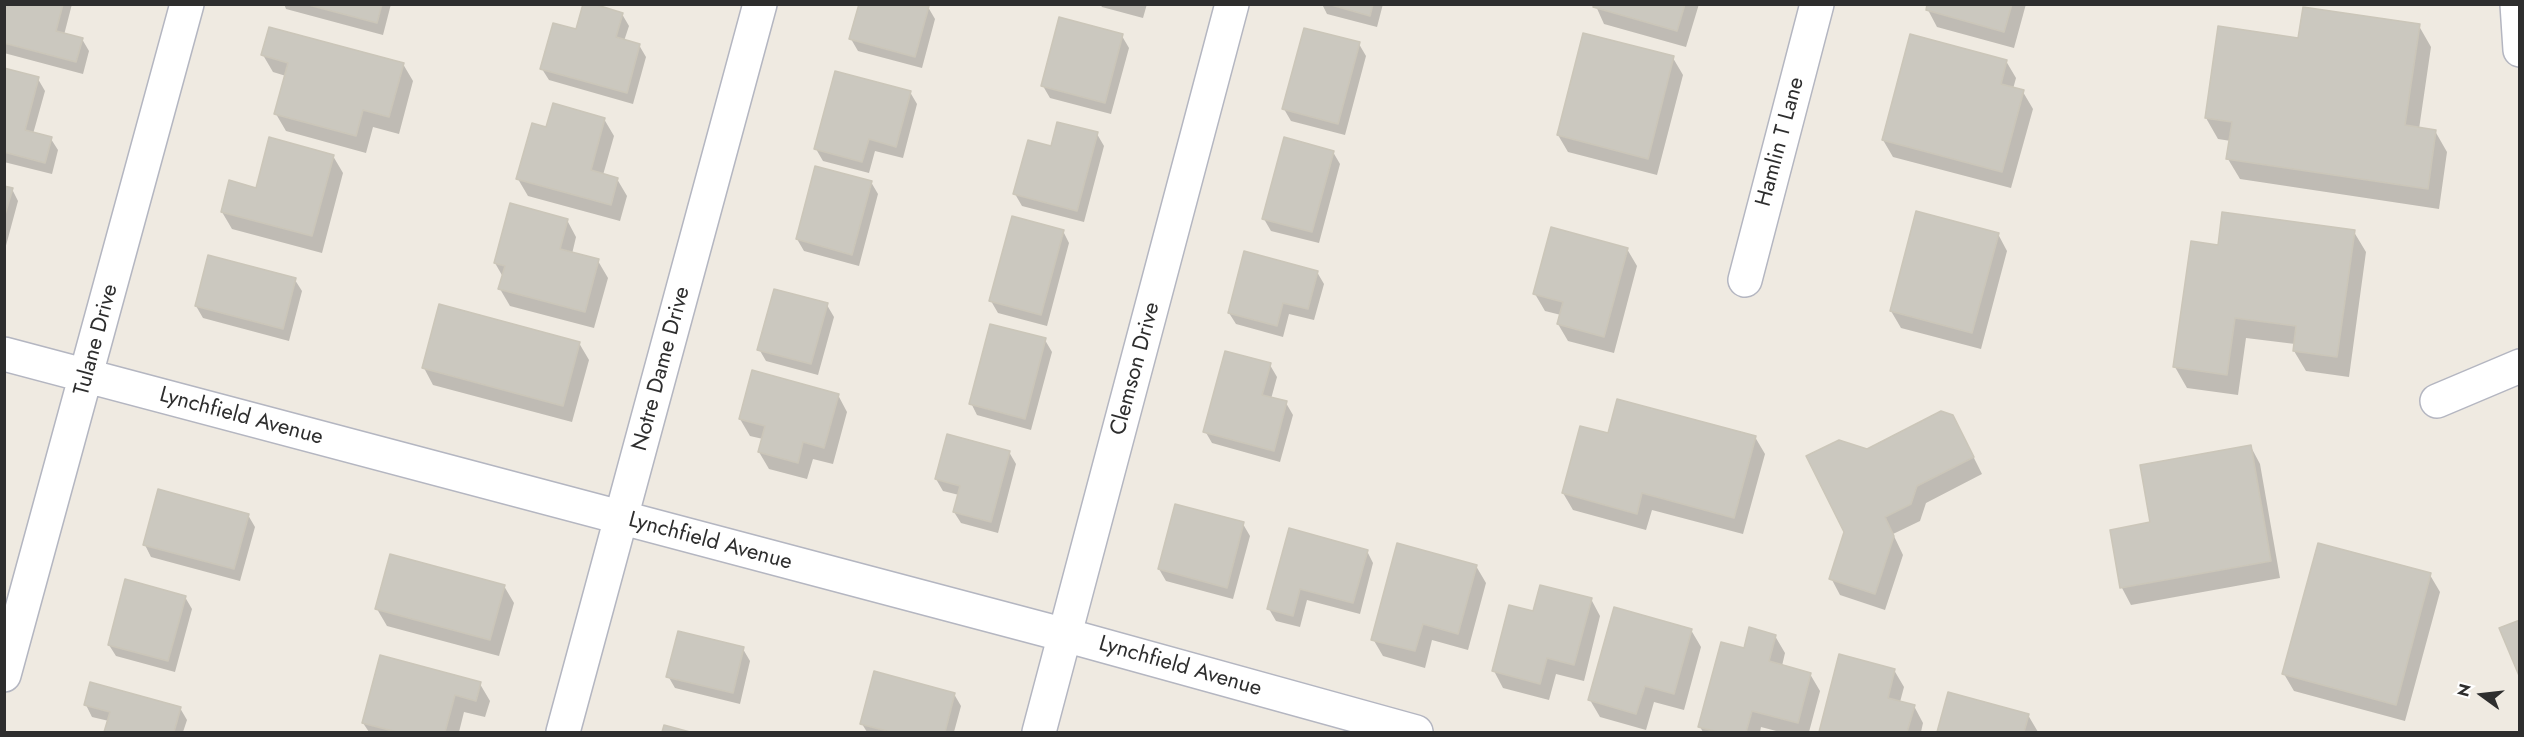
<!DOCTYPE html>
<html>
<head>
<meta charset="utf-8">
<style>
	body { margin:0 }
	#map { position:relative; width:2524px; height:737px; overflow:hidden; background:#efeae1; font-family:Jost,sans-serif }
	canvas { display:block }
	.frame { position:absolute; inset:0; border:6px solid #2e2e2e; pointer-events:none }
	.north { position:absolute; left:2452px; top:665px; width:60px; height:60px; -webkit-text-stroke:4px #fff; paint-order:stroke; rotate:285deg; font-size:16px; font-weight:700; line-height:24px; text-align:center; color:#2e2e2e }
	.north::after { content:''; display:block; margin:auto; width:21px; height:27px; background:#2e2e2e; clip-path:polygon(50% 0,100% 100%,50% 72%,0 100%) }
</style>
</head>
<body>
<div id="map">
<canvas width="2524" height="737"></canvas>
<div class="frame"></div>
<div class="north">N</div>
</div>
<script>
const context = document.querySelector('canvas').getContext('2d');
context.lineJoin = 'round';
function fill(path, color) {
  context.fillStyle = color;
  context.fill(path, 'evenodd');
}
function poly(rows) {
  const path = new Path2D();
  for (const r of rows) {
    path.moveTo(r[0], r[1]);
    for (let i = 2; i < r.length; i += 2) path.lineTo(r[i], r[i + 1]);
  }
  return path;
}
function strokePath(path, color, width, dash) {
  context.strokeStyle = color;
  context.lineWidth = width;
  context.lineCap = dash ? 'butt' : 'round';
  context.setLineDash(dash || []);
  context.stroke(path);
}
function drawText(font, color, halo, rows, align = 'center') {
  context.font = font + ' Jost,sans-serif';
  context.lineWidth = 5;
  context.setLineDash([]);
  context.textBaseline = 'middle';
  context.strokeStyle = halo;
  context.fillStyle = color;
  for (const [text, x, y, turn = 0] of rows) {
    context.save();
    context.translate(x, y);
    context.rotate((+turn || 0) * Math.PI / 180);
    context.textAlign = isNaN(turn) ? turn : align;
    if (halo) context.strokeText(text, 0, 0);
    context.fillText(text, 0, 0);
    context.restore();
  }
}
fill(poly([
	[4,4,72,4,64,35,82,39,89,51,83,74,4,53],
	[284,4,391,4,383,35,286,9],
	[860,4,920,4,928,7,935,19,922,68,858,51,851,39],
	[1100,4,1147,4,1143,18,1102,7],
	[1322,4,1383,4,1377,27,1327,14],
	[1595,4,1699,4,1686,47,1604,24],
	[1929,4,2026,4,2014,48,1937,27,1928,10],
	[622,14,629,26,624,41,639,45,646,57,633,104,549,80,542,69,577,31],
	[2419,26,2431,47,2419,129,2435,131,2447,152,2439,209,2240,179,2228,159,2231,141,2218,139,2206,118,2300,39],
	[1122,36,1129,48,1111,114,1050,98,1043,86],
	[1359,44,1366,56,1345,135,1291,121,1284,109],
	[263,55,403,64,413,81,399,134,373,127,366,153,286,131,276,114,286,76,273,72],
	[1673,58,1683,75,1657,175,1568,152,1558,135],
	[2006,61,2016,78,2013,89,2023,92,2033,109,2011,188,1893,157,1883,140],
	[4,70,38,79,45,91,33,134,51,139,58,150,52,174,4,162],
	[910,92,917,104,903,158,875,151,869,173,823,161,816,149],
	[604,119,614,136,603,175,617,179,627,196,620,221,528,196,518,179,547,129],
	[1097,134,1104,146,1084,222,1022,206,1015,194],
	[1333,152,1340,164,1319,243,1271,231,1264,219],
	[333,156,343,173,322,253,232,229,222,212,257,189],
	[871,182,878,194,859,266,804,251,797,239],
	[4,187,12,189,18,201,4,253],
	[567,220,576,237,572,254,598,261,608,278,594,328,510,306,500,289,503,277,495,263],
	[1063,231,1069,243,1047,326,998,313,991,301],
	[2354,232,2366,252,2349,377,2306,371,2294,351,2295,344,2246,338,2238,395,2187,388,2175,367,2219,246],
	[1998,234,2007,251,1981,349,1901,328,1891,311],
	[1627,249,1637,266,1614,353,1568,341,1558,324,1561,315,1545,311,1535,294],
	[1317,272,1324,284,1314,320,1289,314,1283,337,1236,324,1229,313],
	[295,280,302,291,289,341,203,318,196,306],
	[827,305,834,317,818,375,766,361,759,349],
	[1045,340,1052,352,1031,430,977,415,971,403],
	[579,343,589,360,572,422,433,385,424,368],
	[1270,365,1277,377,1271,399,1286,403,1293,415,1280,462,1212,443,1205,431],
	[838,395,847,412,833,464,813,459,807,479,769,469,759,452,763,439,750,436,740,419],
	[1962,434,1982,474,1926,503,1920,521,1893,534,1903,555,1885,610,1840,595,1831,578,1846,532,1867,451],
	[1609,435,1755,437,1765,454,1743,534,1652,510,1646,530,1573,510,1563,493],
	[2251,447,2260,464,2280,578,2131,605,2122,588,2152,524],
	[1009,452,1016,464,998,533,961,523,954,512,959,495,943,491,936,479],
	[248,515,255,527,240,581,151,557,145,545],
	[1243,524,1250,536,1233,599,1166,581,1159,569],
	[1290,530,1367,551,1373,563,1360,614,1307,600,1300,627,1276,621,1269,609],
	[1476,566,1486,583,1468,650,1432,640,1425,668,1383,656,1373,639],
	[2430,575,2440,592,2405,721,2294,691,2284,674],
	[504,586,514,603,499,656,387,626,377,609],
	[185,597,192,609,175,672,116,656,109,645],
	[1591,599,1600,616,1584,681,1556,674,1549,700,1503,688,1494,671,1534,613],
	[1691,630,1701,647,1684,710,1654,702,1646,730,1600,717,1590,700],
	[1775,636,1785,653,1782,666,1810,674,1820,691,1809,732,1780,732,1761,727,1760,732,1703,732,1700,727,1745,650],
	[743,649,750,661,740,704,675,688,668,676],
	[1841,656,1894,670,1904,687,1900,702,1914,706,1923,723,1921,732,1820,732],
	[480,684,490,701,485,717,464,712,459,732,369,732,363,723],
	[954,694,961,706,954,732,867,732,862,724],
	[1949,694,2028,715,2038,732,1939,732],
	[86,705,180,708,187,720,183,732,106,732,109,721,92,717]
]), '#0003');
const building = poly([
	[4,4,63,4,56,31,83,38,76,62,4,43,4,4],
	[305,4,382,4,377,23,305,4],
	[583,4,594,4,623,13,616,37,640,44,627,93,540,69,553,23,576,29,583,4],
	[859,4,929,6,915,57,849,39,859,4],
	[1328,4,1373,4,1370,16,1328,4],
	[1594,4,1685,4,1677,31,1593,7,1594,4],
	[1927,4,2012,4,2004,32,1926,10,1927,4],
	[2303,7,2420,24,2405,125,2436,130,2428,189,2226,159,2232,122,2205,118,2218,26,2298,38,2303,7],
	[1059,17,1123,34,1105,103,1041,86,1059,17],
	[269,27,404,63,389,117,363,110,356,136,274,114,288,63,261,55,269,27],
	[1304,28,1360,42,1338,124,1282,109,1304,28],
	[1583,33,1674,56,1648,159,1557,135,1583,33],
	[1910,34,2007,60,2001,84,2024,90,2002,172,1882,140,1910,34],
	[4,68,39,77,25,130,52,137,45,163,4,152,4,68],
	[835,71,911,91,896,147,869,139,862,162,814,149,835,71],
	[553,103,605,118,591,170,618,178,611,205,516,179,532,123,546,127,553,103],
	[1057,122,1098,132,1077,211,1013,194,1028,140,1051,146,1057,122],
	[269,137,334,155,312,236,221,212,229,180,256,188,269,137],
	[1284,137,1334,151,1312,232,1262,219,1284,137],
	[815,166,872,181,852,255,796,239,815,166],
	[4,186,13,188,4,218,4,186],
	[510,203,568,219,560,249,599,259,585,312,498,289,505,266,494,263,510,203],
	[1916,211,1999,233,1972,333,1890,311,1916,211],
	[2222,212,2355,230,2337,357,2293,351,2296,326,2235,318,2227,375,2173,367,2191,241,2218,245,2222,212],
	[1012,216,1064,230,1041,315,989,301,1012,216],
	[1551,227,1628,248,1604,337,1557,324,1563,302,1533,294,1551,227],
	[1244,251,1318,271,1308,309,1283,303,1277,326,1228,313,1244,251],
	[208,255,296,278,283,329,195,306,208,255],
	[774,289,828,303,811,364,757,350,774,289],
	[439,304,580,342,563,406,422,368,439,304],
	[990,324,1046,338,1025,419,969,404,990,324],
	[1225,351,1271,363,1262,395,1287,401,1274,451,1203,432,1225,351],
	[752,370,839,394,824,448,803,442,798,463,758,452,765,426,739,419,752,370],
	[1617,399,1756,436,1734,518,1642,493,1637,514,1562,493,1580,426,1608,433,1617,399],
	[1941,411,1953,415,1974,457,1917,486,1911,504,1885,517,1894,536,1875,594,1829,579,1844,532,1806,456,1839,440,1867,449,1941,411],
	[947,434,1010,451,991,522,953,512,960,486,935,479,947,434],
	[2251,445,2271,561,2120,588,2110,530,2150,522,2140,465,2251,445],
	[158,489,249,514,234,569,143,545,158,489],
	[1175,504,1244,522,1227,588,1158,569,1175,504],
	[1289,528,1368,550,1353,603,1300,589,1293,616,1267,609,1289,528],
	[1397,543,1477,565,1458,634,1423,624,1415,651,1371,640,1397,543],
	[2318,543,2431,573,2396,705,2282,674,2318,543],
	[390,554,505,585,490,640,375,609,390,554],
	[125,579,186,596,168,661,108,645,125,579],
	[1540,585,1592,598,1574,665,1547,658,1540,684,1492,671,1509,605,1533,611,1540,585],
	[1614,607,1692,629,1674,694,1645,686,1636,714,1588,700,1614,607],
	[2520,620,2520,678,2499,628,2520,620],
	[1749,627,1776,635,1769,661,1811,673,1798,723,1752,711,1746,732,1718,732,1698,727,1721,642,1744,648,1749,627],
	[678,631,744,647,733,693,666,677,678,631],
	[1839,654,1895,669,1888,698,1915,705,1907,732,1819,732,1839,654],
	[380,655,481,682,476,701,455,695,445,732,397,732,362,723,380,655],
	[874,671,955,693,945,732,891,732,860,724,874,671],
	[90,682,181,707,174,732,104,732,110,712,84,705,90,682],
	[1948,692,2029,714,2024,732,1937,732,1948,692],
	[664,725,690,732,662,732,664,725]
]);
fill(building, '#cbc8bf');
strokePath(building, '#cbc6b9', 1.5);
const street = poly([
	[2517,4,2520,50],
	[1745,280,1817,4],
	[4,354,1065,635,1416,732],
	[2437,401,2520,366],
	[4,675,187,4],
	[563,732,760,4],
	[1039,732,1232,4]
]);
strokePath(street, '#b4b6c1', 36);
strokePath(street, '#fff', 33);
drawText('22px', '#2e2e2e', '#fff', [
	["Hamlin T Lane",1781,142,-75],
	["Tulane Drive",97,340,-75],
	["Notre Dame Drive",662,369,-75],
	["Clemson Drive",1136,369,-75],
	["Lynchfield Avenue",241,417,15],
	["Lynchfield Avenue",710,542,15],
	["Lynchfield Avenue",1180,667,16]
]);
</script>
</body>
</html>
